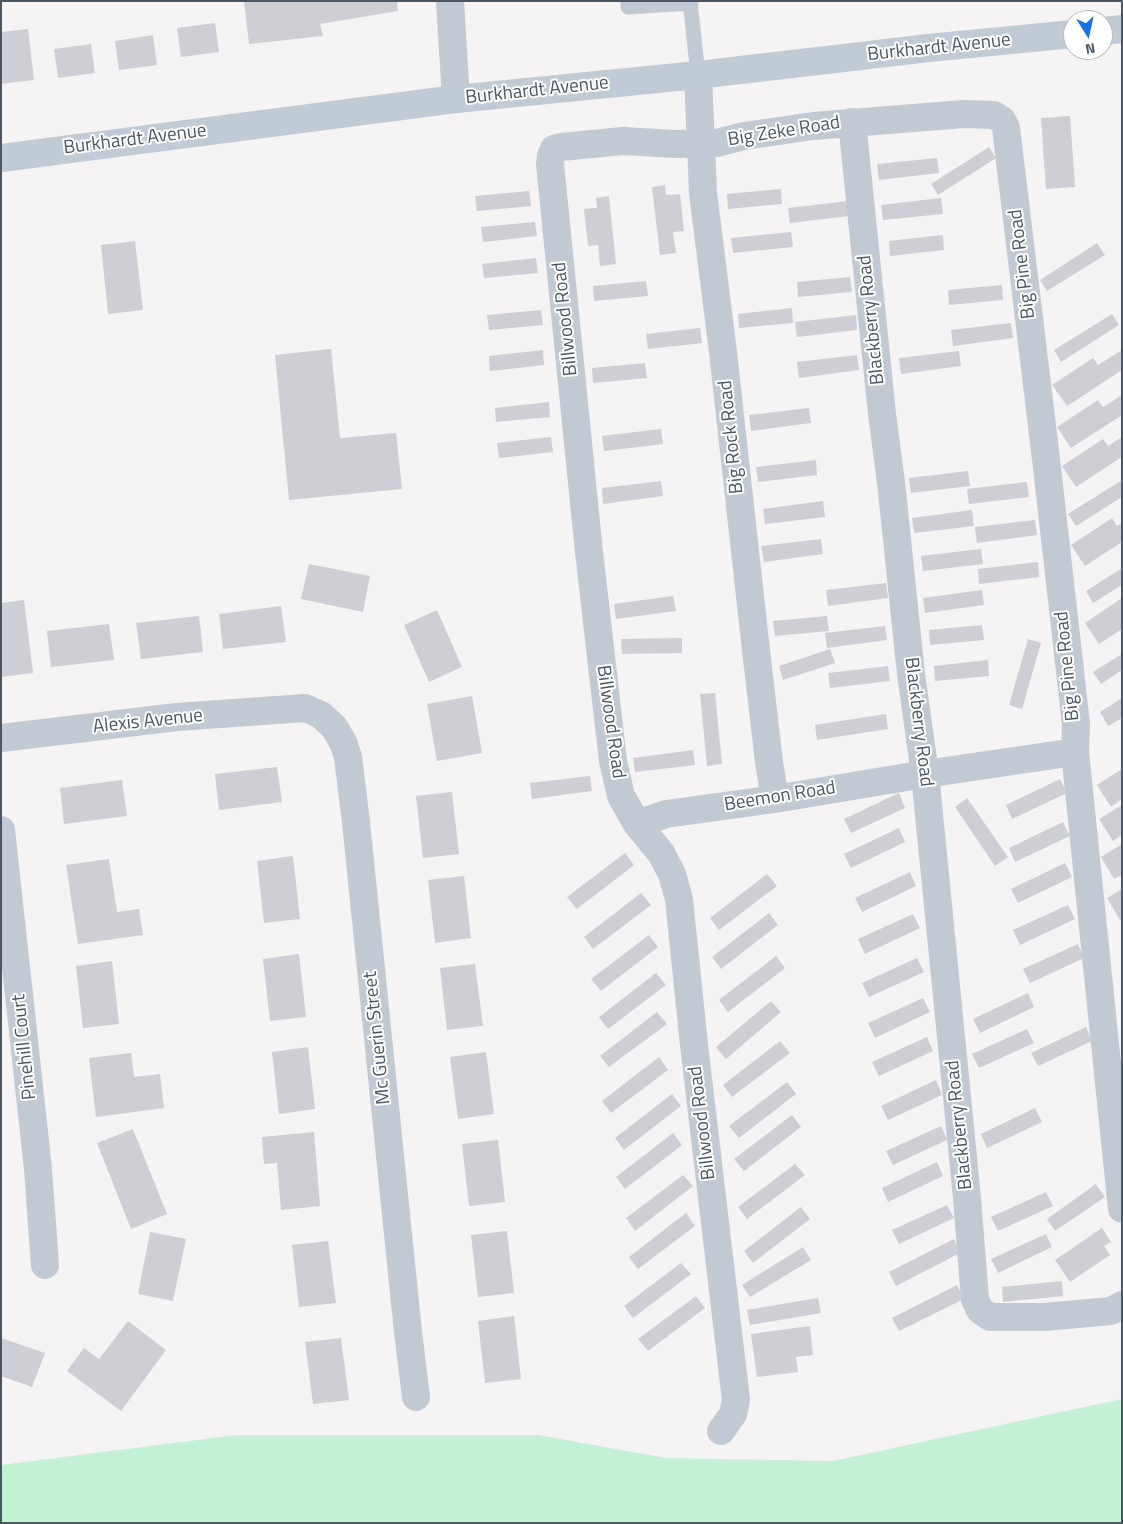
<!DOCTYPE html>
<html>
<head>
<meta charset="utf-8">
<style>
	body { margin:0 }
	#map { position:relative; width:1123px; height:1524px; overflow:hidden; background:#f5f3f3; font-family:"Titillium Web",sans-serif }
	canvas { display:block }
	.frame { position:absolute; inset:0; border:2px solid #4a5661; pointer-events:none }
	.north { position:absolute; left:1063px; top:10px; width:50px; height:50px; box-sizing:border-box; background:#fff; border:1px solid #b7bbc0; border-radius:50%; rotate:170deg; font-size:14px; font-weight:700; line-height:20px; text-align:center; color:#4a5661 }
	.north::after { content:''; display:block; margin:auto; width:18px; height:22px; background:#1a73e8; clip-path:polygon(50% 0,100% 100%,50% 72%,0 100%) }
</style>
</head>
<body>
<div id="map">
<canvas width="1123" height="1524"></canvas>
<div class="frame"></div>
<div class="north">N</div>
</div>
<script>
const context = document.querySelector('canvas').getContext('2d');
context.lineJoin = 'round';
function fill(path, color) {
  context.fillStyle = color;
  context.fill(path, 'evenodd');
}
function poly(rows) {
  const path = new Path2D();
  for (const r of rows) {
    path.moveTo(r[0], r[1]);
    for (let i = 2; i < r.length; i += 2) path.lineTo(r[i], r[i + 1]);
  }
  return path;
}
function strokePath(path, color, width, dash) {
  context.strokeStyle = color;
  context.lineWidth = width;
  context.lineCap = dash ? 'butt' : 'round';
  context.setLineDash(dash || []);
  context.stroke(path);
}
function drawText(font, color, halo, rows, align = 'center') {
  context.font = font + ' "Titillium Web",sans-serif';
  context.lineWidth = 4;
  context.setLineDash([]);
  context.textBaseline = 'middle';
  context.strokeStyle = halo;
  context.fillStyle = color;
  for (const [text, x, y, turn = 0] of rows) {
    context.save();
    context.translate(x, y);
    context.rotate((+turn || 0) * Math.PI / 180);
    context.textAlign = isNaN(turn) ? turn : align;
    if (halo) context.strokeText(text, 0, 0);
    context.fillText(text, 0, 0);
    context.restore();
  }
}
fill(poly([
	[1122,1399,1122,1523,1,1523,1,1465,237,1435,538,1435,666,1458,833,1461]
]), '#c3f1d5');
fill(poly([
	[244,1,397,1,398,11,320,24,323,36,249,44],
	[215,23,219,52,181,57,177,28],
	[28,29,34,80,1,84,1,32],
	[153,35,157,65,119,70,115,41],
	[91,44,95,73,58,78,54,49],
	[1070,116,1075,187,1046,189,1041,118],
	[989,147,996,158,938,195,931,184],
	[937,158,939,173,879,180,877,164],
	[665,185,666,195,680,194,684,231,673,232,676,253,660,255,652,187],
	[781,189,782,204,728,209,727,194],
	[529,191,531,206,477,211,475,196],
	[609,196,616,264,600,266,598,245,588,246,584,209,597,208,596,198],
	[941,198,943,214,883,220,881,205],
	[848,201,850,216,790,223,788,208],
	[535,222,537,236,483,242,481,227],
	[791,232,793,247,733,253,731,238],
	[943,235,944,250,890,256,889,241],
	[135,241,143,310,108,314,101,245],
	[1097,243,1105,255,1047,291,1040,280],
	[536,258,538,273,484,278,482,264],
	[850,277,852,292,798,297,797,282],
	[646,281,648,296,594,301,593,286],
	[1002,285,1003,300,949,305,948,290],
	[792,308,793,323,739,328,738,314],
	[541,310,543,325,489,330,487,315],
	[1112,314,1119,325,1061,362,1054,350],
	[856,315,857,330,797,337,795,322],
	[1011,323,1013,338,953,346,951,330],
	[700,328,702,343,648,349,646,334],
	[331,349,340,438,396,433,402,489,289,500,275,355],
	[543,350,544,365,490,371,489,356],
	[1122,350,1122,370,1067,406,1052,385,1093,358,1098,365],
	[959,351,961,366,901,374,899,358],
	[857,355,859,370,799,378,797,362],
	[645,363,647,378,593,383,592,368],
	[1122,395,1122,415,1071,448,1057,427,1098,400,1103,407],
	[549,402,550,417,496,422,495,408],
	[809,408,811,423,751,431,749,415],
	[661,429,663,444,604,451,602,436],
	[551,437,553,452,499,458,497,443],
	[1122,437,1122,457,1076,487,1062,466,1103,439,1108,446],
	[816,460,817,475,758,482,756,467],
	[968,471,970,486,911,493,909,478],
	[1122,480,1122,497,1076,526,1068,514],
	[661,481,663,496,603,504,602,488],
	[1027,482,1029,497,969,504,967,489],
	[823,501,825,517,765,524,763,509],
	[972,510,974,526,914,533,912,518],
	[1112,518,1117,526,1122,523,1122,542,1085,566,1071,545],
	[1035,520,1037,535,977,543,975,527],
	[821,539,823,554,764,562,761,546],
	[981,549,983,564,923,571,921,556],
	[1038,562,1039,577,979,584,978,569],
	[309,564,370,576,363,612,301,599],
	[1122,568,1122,585,1093,603,1086,591],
	[886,583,888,598,828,606,826,590],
	[982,590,984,605,925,613,923,598],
	[673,596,676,611,616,619,614,604],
	[1122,598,1122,629,1099,644,1085,623],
	[24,600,33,673,1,677,1,603],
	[281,606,286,642,223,649,219,614],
	[437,610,462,667,429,682,404,625],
	[199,616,203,652,141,659,136,623],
	[827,616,829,631,775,636,773,621],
	[109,624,114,660,51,667,47,631],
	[982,625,984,640,930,645,929,630],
	[885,626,887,640,827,648,825,633],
	[682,638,682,653,622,654,621,639],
	[1028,639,1041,643,1022,709,1009,705],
	[830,649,835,663,783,680,779,666],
	[1122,654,1122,670,1101,684,1093,672],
	[988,660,989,676,935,681,934,666],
	[888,666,890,681,830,688,828,673],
	[715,693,722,764,707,766,700,694],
	[472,696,482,753,437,761,427,704],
	[1122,698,1122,718,1108,726,1100,712],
	[886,714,888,729,817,740,815,725],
	[693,750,695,765,635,772,633,758],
	[277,767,282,802,219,810,215,774],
	[1122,769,1122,799,1111,807,1097,785],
	[590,776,592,791,532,799,530,783],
	[1060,779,1067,793,1012,819,1006,805],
	[122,780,127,816,64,824,60,788],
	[452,792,459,854,423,858,416,796],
	[899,793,905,808,851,833,844,819],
	[967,798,1008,857,995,866,955,807],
	[1122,805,1122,835,1113,841,1099,819],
	[1063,822,1070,836,1015,862,1009,848],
	[899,828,905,842,851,868,844,854],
	[1122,844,1122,875,1114,879,1101,857],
	[625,853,634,865,577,909,567,897],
	[293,856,300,919,264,923,257,861],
	[109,859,117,912,139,909,143,935,78,944,66,865],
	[1065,863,1072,877,1018,903,1011,889],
	[910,872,916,886,862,912,855,898],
	[767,874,777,886,719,930,710,918],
	[464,876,471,938,435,943,428,880],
	[1122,889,1122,919,1120,920,1107,898],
	[641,893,651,905,593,949,584,937],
	[1068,905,1075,919,1020,945,1013,930],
	[769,913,778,925,721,969,712,957],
	[913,914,920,928,865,954,858,939],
	[649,935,658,947,601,991,591,979],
	[1078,944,1084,958,1030,983,1023,969],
	[299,954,306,1017,270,1021,263,959],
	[776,956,785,968,728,1012,719,1000],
	[917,958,924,972,869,997,862,983],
	[112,961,119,1024,83,1028,76,966],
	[475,964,483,1026,447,1030,440,968],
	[656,973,666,985,608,1029,599,1017],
	[1028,993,1034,1007,980,1033,973,1019],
	[923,998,930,1012,875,1038,868,1023],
	[771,1001,781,1012,726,1059,716,1047],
	[657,1012,667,1024,609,1067,600,1056],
	[1086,1027,1092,1041,1038,1066,1031,1053],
	[1027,1029,1034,1043,979,1068,972,1054],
	[927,1037,933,1051,879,1076,872,1062],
	[780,1041,790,1053,732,1097,723,1085],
	[308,1047,315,1109,279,1114,272,1052],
	[486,1052,494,1114,458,1119,450,1057],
	[131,1053,134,1077,160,1074,164,1108,96,1117,89,1058],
	[659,1057,668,1070,611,1113,602,1101],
	[936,1080,942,1095,888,1120,881,1106],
	[787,1082,796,1094,739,1138,729,1126],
	[672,1094,681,1106,624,1150,615,1138],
	[1035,1108,1042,1122,987,1148,981,1134],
	[792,1115,801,1127,744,1171,734,1159],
	[941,1126,947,1140,893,1165,886,1151],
	[133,1129,167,1214,131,1229,97,1143],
	[314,1132,320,1206,281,1210,277,1163,264,1164,262,1137],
	[673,1133,682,1145,625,1189,616,1177],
	[498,1140,505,1202,469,1206,462,1144],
	[937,1162,943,1176,888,1202,882,1188],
	[795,1164,805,1175,747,1219,738,1207],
	[683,1175,693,1186,635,1231,626,1218],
	[1096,1184,1105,1197,1055,1231,1047,1219],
	[1046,1192,1053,1206,998,1231,991,1217],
	[947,1205,954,1218,899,1244,892,1230],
	[801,1207,810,1219,753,1263,744,1251],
	[686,1213,695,1226,638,1269,629,1257],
	[1102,1228,1111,1242,1104,1246,1110,1255,1070,1282,1055,1260],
	[507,1231,514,1293,478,1297,471,1235],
	[150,1232,186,1239,173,1301,138,1294],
	[1046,1234,1052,1247,998,1273,991,1259],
	[954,1239,960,1253,896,1286,889,1272],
	[328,1241,336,1303,299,1307,292,1245],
	[803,1247,811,1260,750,1297,742,1285],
	[681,1263,691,1274,633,1318,624,1306],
	[1062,1281,1063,1296,1003,1302,1002,1287],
	[957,1285,964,1299,899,1331,892,1318],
	[696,1296,705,1308,648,1351,638,1339],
	[818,1298,821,1313,750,1325,747,1310],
	[514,1316,521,1379,485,1383,478,1321],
	[128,1321,166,1350,121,1411,67,1371,84,1348,99,1359],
	[810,1326,813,1355,796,1357,798,1372,757,1377,751,1334],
	[1,1338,45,1353,32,1387,1,1376],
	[341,1338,349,1400,313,1404,305,1342]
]), '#cdcfd5');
strokePath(poly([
	[628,1,628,7,691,3],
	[690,1,698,75]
]), '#c1cad2', 15);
strokePath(poly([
	[450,1,456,99],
	[698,75,703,193,723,352,756,650,769,762,775,799],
	[852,122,882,414,891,482,911,674,925,774,967,1198,975,1300,980,1310,990,1317,1044,1317,1111,1311,1122,1305],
	[1,738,177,717,305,708,321,715,334,727,343,742,348,757,356,822,408,1332,416,1397],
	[637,824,666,814,775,799,925,774,1075,752],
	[1,830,38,1169,45,1265],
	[721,1431,733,1414,736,1400,694,1045,679,899,672,874,661,853,637,824,621,796,613,761,589,552,550,164,551,156,554,149,561,147,623,141,676,144,717,143,744,136,813,126,964,114,994,115,1002,120,1006,128,1046,459,1076,724,1075,752,1122,1209]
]), '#c1cad2', 28);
strokePath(poly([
	[1103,31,1122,29],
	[1,158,456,99,698,75,929,48,1073,34]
]), '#c1cbd6', 28);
drawText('19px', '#4a5661', '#fff', [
	["Burkhardt Avenue",939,48,-6],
	["Burkhardt Avenue",537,91,-6],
	["Big Zeke Road",784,132,-9],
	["Burkhardt Avenue",135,140,-7],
	["Big Pine Road",1023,264,-97],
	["Billwood Road",566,319,-96],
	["Blackberry Road",872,320,-96],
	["Big Rock Road",732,437,-96],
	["Big Pine Road",1068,666,-96],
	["Alexis Avenue",148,722,-6],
	["Billwood Road",610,722,82],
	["Blackberry Road",918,722,83],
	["Beemon Road",780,797,-9],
	["Mc Guerin Street",378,1038,-96],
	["Pinehill Court",25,1047,-96],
	["Billwood Road",703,1123,-97],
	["Blackberry Road",960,1125,-96]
]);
</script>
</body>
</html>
